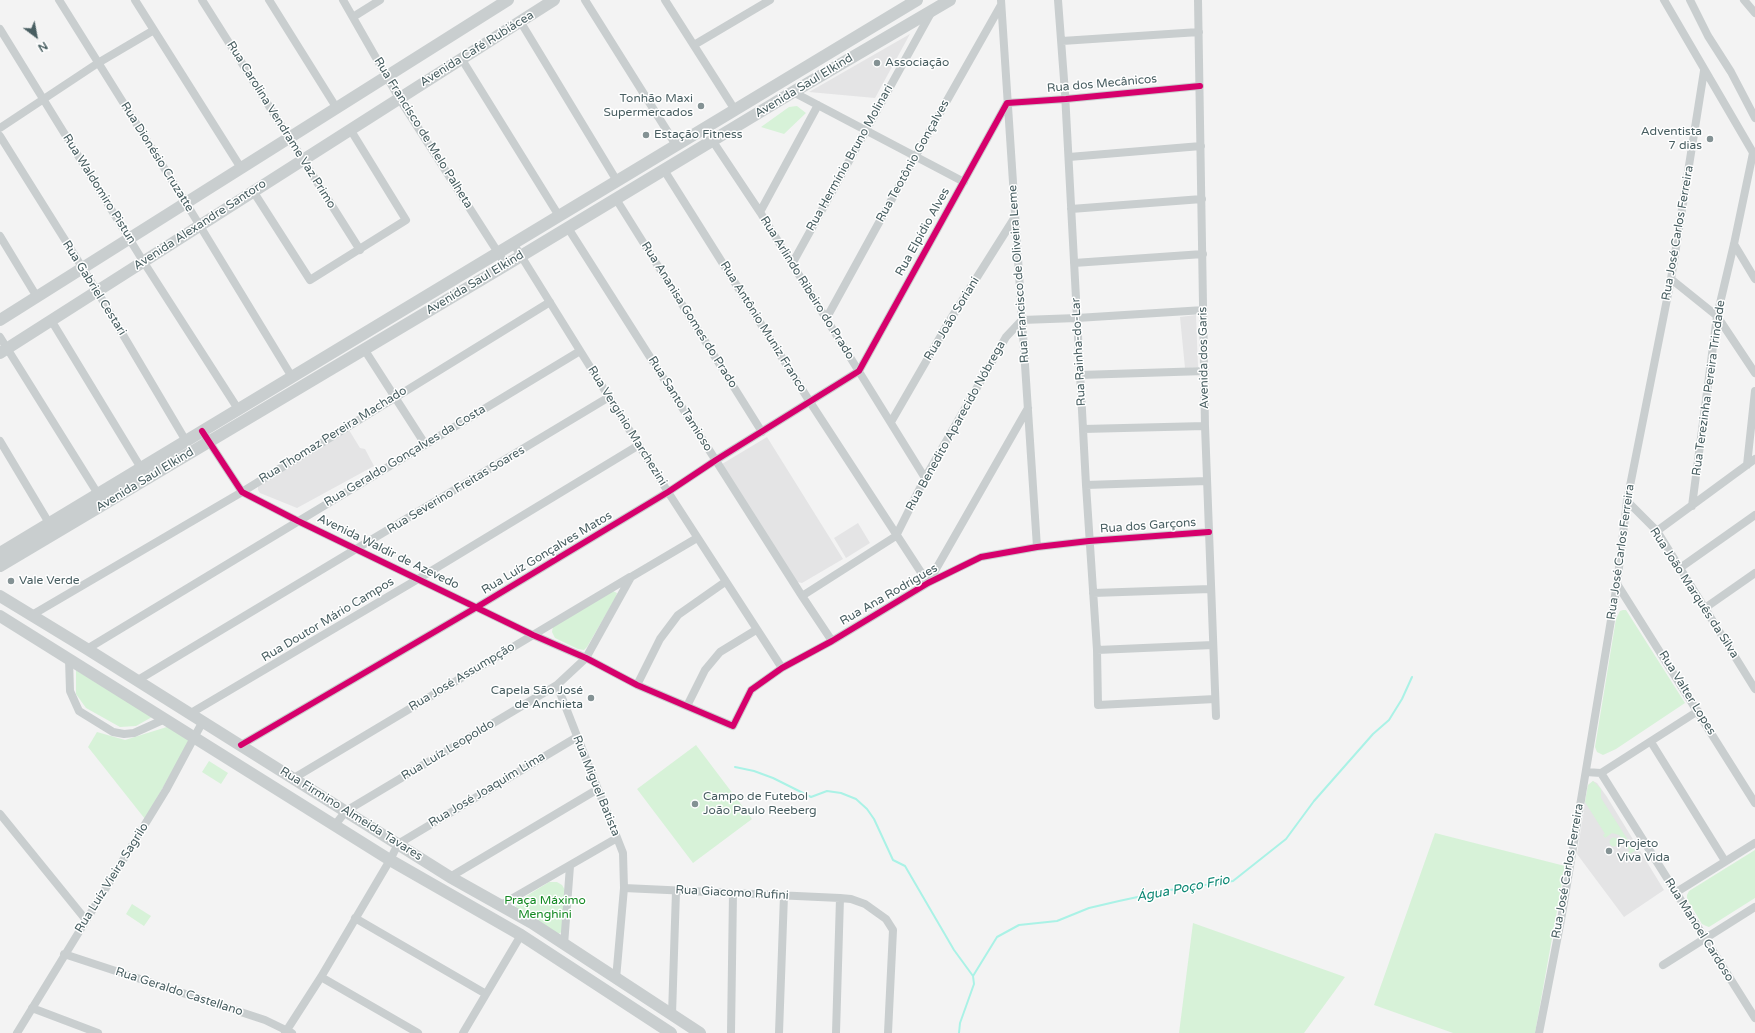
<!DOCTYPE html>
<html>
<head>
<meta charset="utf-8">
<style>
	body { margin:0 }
	#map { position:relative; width:1755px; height:1033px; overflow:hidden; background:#f3f3f3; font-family:"Varela Round",sans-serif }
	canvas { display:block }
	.north { position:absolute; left:16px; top:16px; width:40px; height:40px; -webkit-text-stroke:3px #fff; paint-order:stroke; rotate:148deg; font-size:11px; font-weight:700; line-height:16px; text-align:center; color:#485e61 }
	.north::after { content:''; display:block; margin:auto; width:14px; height:18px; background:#485e61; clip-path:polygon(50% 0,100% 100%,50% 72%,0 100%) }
</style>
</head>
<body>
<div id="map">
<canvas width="1755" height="1033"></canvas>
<div class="north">N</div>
</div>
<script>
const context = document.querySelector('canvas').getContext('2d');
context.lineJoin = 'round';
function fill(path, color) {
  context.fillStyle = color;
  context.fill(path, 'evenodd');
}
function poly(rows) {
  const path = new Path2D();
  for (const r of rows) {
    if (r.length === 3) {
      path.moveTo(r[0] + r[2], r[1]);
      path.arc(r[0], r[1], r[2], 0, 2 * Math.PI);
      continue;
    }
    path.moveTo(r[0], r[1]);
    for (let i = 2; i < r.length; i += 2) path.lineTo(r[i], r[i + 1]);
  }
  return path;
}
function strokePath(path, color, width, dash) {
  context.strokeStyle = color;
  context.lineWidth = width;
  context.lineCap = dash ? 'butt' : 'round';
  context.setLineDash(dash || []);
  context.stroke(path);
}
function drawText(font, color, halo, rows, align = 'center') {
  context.font = font + ' "Varela Round",sans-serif';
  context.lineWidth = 3;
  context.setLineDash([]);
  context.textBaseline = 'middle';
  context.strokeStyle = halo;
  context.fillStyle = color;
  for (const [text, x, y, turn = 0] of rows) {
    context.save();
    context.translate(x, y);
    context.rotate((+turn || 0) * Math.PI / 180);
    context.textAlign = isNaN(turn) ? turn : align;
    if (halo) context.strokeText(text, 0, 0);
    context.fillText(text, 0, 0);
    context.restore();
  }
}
fill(poly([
	[910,34,875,98,809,92],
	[1196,315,1198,367,1185,368,1180,317],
	[349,430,360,448,365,449,374,466,297,508,260,493,258,490,258,485],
	[767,437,843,559,802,583,797,582,722,464],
	[858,523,870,543,846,558,834,538],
	[1593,781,1597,783,1607,797,1664,890,1624,917,1577,854,1588,785]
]), '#e4e4e5');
fill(poly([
	[797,106,806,113,784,134,761,127,789,107],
	[613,591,617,593,616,597,587,647,584,650,578,649,555,638,552,632,553,626],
	[1623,610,1626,610,1685,703,1616,749,1603,755,1597,752,1595,747,1616,619,1620,611],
	[76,670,152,717,136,726,120,727,86,708,76,694],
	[170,726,190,740,145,819,88,747,97,732,125,740],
	[696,745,752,819,693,863,637,789],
	[209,761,228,773,221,784,202,772],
	[1593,781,1601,789,1601,798,1635,851,1628,855,1627,853,1630,850,1627,848,1628,846,1619,835,1612,833,1605,838,1603,835,1605,834,1585,802,1588,785],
	[1435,833,1565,866,1535,1033,1453,1033,1374,1005],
	[1614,842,4.5],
	[1755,850,1755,898,1709,927,1706,926,1702,924,1687,899,1687,895,1689,891],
	[549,882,557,882,562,885,565,890,562,932,558,934,515,908,520,900],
	[132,904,151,916,144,926,126,914],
	[1193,923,1345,977,1304,1033,1179,1033]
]), '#d7f2d8');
strokePath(poly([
	[735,767,754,771,773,778,811,797,827,791,841,793,856,799,867,809,874,819,893,860,905,866,954,950,973,976],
	[959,1033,960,1023,974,984,973,976,997,937,1019,925,1057,921,1089,908,1119,901,1170,890,1233,881,1286,839,1314,801,1373,734,1389,720,1402,699,1412,677]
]), '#aaf2e6', 2);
strokePath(poly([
	[59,0,186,203,292,377],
	[135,0,241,168],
	[202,0,360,250],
	[269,0,336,107],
	[343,0,399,98,506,265],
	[585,0,676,145],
	[665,0,735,110],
	[1001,0,1037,547],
	[1058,0,1065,93,1086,485,1097,650,1098,705,1215,699],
	[1198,0,1205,426,1216,716],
	[1664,0,1755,156],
	[1690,0,1708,36,1731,72,1755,118],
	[1744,0,1755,13],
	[353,17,380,0],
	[520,21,617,181],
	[0,29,143,261,238,409],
	[1062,41,1199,32],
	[694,45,770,0],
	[461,58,559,216],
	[793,92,964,182],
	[0,128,98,63,154,30],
	[0,136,97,291,186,441],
	[712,140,760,212,925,478],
	[1069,157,1201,146],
	[664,170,810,402,928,583,1028,408],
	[253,191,310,280,406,220,350,129],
	[616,199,762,432],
	[1071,209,1202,199],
	[760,212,818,105],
	[568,228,802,596,832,641],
	[0,236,37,297],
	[513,243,668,492,782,668],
	[1734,244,1755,279],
	[1074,263,1203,254],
	[792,264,932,11],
	[1671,279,1717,316,1755,373],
	[826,319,915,157,1001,5],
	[51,320,141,468],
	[0,337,98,494],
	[364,349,425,444],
	[1080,375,1205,371],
	[891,422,950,320,1015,217],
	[1083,429,1205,426],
	[202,431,242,492,298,521,533,635,586,658,637,685,733,726,751,690,782,668,832,641,928,583,981,557,1037,547,1089,541,1209,532],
	[0,441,52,528],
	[1747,465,1755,391],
	[1086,485,1207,481],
	[1627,501,1657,531,1755,689],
	[1692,506,1717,316,1734,244,1753,153],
	[1657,531,1755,459],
	[1680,568,1755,515],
	[1617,584,1755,803],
	[1093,593,1210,589],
	[802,596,896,536,925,478,1006,337,1022,320,1077,318,1204,310],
	[1705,608,1755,573],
	[32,615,242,492,550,302],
	[87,649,580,351],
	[1097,650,1213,645],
	[69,659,70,691,79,711,113,732,124,734,134,733,165,719],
	[138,680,609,397],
	[557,685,623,853,624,888,616,979],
	[637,685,660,639,678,615,725,582],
	[687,706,705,670,720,652,756,630],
	[191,713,418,579,639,445],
	[1651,742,1725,861],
	[241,745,477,607,668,492,716,460,859,371,1007,103,1066,99,1200,86],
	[1586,772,1601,773,1755,1018],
	[1601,773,1698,711],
	[294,778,630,577],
	[0,814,86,920],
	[335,825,346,811,557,685,586,658,631,577,697,538],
	[450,877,598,789],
	[624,888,840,898,851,899,865,904,886,919,893,930,888,1033],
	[1675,893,1755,843],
	[501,905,617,838],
	[355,918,486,994],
	[564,945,570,866],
	[64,954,265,1020,292,1033],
	[1663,965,1755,907],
	[321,977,418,1033],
	[32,1008,98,1033],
	[672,1015,676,891],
	[17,1033,166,790,203,721],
	[285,1033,321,977,390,860,398,844,577,737],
	[463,1033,521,935],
	[731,1033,733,893],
	[779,1033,784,895],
	[836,1033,840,898],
	[1539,1033,1561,920,1617,584,1627,501,1671,279,1704,71]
]), '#c9cecf', 8);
strokePath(poly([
	[0,320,508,0],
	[0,353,554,0],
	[0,553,917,0],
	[0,566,506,265,793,92,950,0],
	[0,596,87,649,450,877,532,923,700,1033],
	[0,616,390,860,521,935,671,1033]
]), '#c9cecf', 12);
strokePath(poly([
	[202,431,242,492,298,521,533,635,586,658,637,685,733,726,751,690,782,668,832,641,928,583,981,557,1037,547,1089,541,1209,532],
	[241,745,477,607,668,492,716,460,859,371,1007,103,1066,99,1200,86]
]), '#d6006c', 6);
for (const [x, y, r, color] of [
	[877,63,4,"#849294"],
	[701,106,4,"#849294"],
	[646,135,4,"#849294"],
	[1710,139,4,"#849294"],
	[11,581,4,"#849294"],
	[591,698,4,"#849294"],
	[695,804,4,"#849294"],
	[1609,851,4,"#849294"]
]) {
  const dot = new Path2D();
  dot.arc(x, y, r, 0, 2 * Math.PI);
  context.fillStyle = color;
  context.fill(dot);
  strokePath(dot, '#fff', 1.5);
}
drawText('12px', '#485e61', '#fff', [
	["Avenida Café Rubiácea",477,49,-32],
	["Rua dos Mecânicos",1102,84,-5],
	["Avenida Saul Elkind",804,86,-31],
	["Rua Carolina Vendrame Vaz Primo",281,125,58],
	["Rua Francisco de Melo Palheta",423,133,58],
	["Rua Dionésio Cruzatte",157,157,58],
	["Rua Hermínio Bruno Molinari",850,158,-61],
	["Rua Teotônio Gonçalves",913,161,-61],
	["Rua Waldomiro Pistun",99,189,58],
	["Avenida Alexandre Santoro",200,225,-33],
	["Rua Elpídio Alves",923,232,-61],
	["Rua José Carlos Ferreira",1678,233,-80],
	["Rua Francisco de Oliveira Leme",1019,274,-94],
	["Avenida Saul Elkind",475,283,-31],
	["Rua Gabriel Cestari",94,288,58],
	["Rua Arlindo Ribeiro do Prado",807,288,58],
	["Rua Ananisa Gomes do Prado",689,315,58],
	["Rua João Soriani",952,319,-59],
	["Rua Antônio Muniz Franco",763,327,58],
	["Rua Rainha-do-Lar",1079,352,-93],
	["Avenida dos Garis",1204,358,-91],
	["Rua Terezinha Pereira Trindade",1709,388,-82],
	["Rua Santo Tamioso",680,404,58],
	["Rua Vergínio Marchezini",627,426,58],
	["Rua Benedito Aparecido Nóbrega",956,426,-61],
	["Rua Thomaz Pereira Machado",333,435,-32],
	["Rua Geraldo Gonçalves da Costa",405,456,-31],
	["Avenida Saul Elkind",145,480,-31],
	["Rua Severino Freitas Soares",456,490,-31],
	["Rua dos Garçons",1148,526,-4],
	["Avenida Waldir de Azevedo",388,552,26],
	["Rua José Carlos Ferreira",1621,552,-82],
	["Rua Luíz Gonçalves Matos",547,553,-31],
	["Rua João Marquês da Silva",1694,593,57],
	["Rua Ana Rodrigues",889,595,-30],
	["Rua Doutor Mário Campos",328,620,-31],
	["Rua José Assumpção",462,677,-31],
	["Rua Valter Lopes",1687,693,58],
	["Rua Luíz Leopoldo",448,750,-31],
	["Rua Miguel Batista",596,786,68],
	["Rua José Joaquim Lima",487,790,-31],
	["Rua Firmino Almeida Tavares",351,814,32],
	["Rua José Carlos Ferreira",1568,871,-80],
	["Rua Luíz Vieira Sagrilo",112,878,-58],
	["Rua Giacomo Rufini",732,893,3],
	["Rua Manoel Cardoso",1699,930,58],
	["Rua Geraldo Castellano",179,992,18]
]);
drawText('12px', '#485e61', '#fff', [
	["Associação",885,63],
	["Tonhão Maxi",693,99,"right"],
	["Supermercados",693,113,"right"],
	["Adventista",1702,132,"right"],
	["7 dias",1702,146,"right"],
	["Estação Fitness",654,135],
	["Vale Verde",19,581],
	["Capela São José",583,691,"right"],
	["de Anchieta",583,705,"right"],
	["Campo de Futebol",703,797],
	["João Paulo Reeberg",703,811],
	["Projeto",1617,844],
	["Viva Vida",1617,858]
], 'left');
drawText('12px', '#138922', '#fff', [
	["Praça Máximo",545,901],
	["Menghini",545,915]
]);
drawText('italic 13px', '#098672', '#fff', [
	["Água Poço Frio",1183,889,-11]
]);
</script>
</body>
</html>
